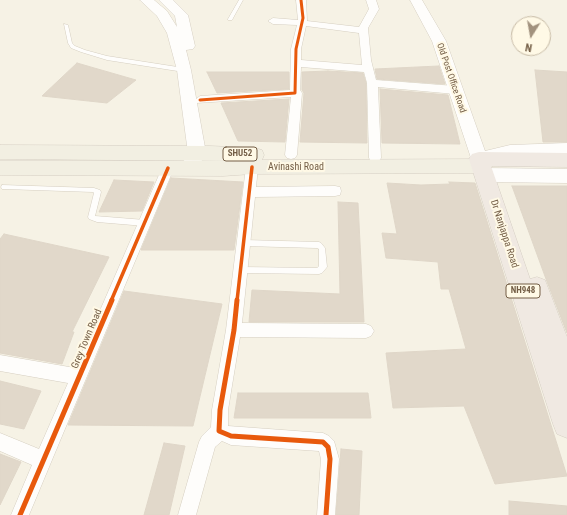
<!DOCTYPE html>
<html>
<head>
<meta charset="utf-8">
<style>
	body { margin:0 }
	#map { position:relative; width:567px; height:515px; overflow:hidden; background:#f6f2e5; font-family:"Roboto Condensed",sans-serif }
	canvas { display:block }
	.north { position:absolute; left:511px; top:16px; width:40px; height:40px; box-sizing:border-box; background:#fff9e6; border:1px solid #c7bba6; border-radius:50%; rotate:191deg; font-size:11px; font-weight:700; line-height:16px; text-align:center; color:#745e46 }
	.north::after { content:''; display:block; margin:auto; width:14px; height:18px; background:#a2927e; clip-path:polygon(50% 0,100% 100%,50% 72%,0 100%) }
</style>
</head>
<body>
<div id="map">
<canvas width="567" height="515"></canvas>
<div class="north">N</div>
</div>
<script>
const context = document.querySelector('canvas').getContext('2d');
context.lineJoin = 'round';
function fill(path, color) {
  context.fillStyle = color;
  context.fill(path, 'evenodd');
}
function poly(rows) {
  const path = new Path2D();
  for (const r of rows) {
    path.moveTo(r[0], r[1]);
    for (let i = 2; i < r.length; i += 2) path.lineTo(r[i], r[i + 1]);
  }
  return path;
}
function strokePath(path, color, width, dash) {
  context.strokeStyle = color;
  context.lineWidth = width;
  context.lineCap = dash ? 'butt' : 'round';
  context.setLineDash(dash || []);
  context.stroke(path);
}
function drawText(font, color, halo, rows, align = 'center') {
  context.font = font + ' "Roboto Condensed",sans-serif';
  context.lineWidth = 4;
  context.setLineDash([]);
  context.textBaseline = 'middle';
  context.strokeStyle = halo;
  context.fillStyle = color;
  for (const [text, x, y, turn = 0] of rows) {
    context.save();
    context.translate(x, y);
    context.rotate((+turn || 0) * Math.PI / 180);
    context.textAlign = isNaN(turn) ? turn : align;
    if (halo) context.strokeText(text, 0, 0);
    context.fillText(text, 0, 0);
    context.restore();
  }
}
const building = poly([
	[77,63,136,80,107,103,42,96,77,63],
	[439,66,445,84,377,79,375,69,439,66],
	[535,70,567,72,567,142,543,142,535,70],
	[328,71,363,73,366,83,367,143,300,142,304,93,302,90,302,72,328,71],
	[207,72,289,72,289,89,217,93,207,72],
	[380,89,448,95,460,144,382,143,380,89],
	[289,99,285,142,238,141,221,103,289,99],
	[171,178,243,182,234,250,141,250,171,178],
	[114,180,154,182,142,211,99,212,114,180],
	[449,182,475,183,567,476,495,484,464,406,393,408,386,353,466,349,449,289,441,289,438,262,386,258,382,233,397,234,387,183,421,185,450,184,449,182],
	[512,186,567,186,567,333,546,279,512,186],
	[338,202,358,203,364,322,249,322,252,290,340,294,338,202],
	[4,234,109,257,72,332,74,332,62,364,0,353,0,239,4,234],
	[124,291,222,304,193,426,68,425,124,291],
	[0,381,41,391,24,429,0,424,0,381],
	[238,393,368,393,371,418,234,418,238,393],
	[164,443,185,446,169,515,144,515,164,443],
	[341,449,362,451,359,515,336,515,341,449],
	[0,454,21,462,0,505,0,454],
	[509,501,567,506,567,515,509,515,509,501]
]);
fill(building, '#e1d8ca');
strokePath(building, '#dfd6c8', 1);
const lane = poly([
	[239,0,243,0,232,20,228,20,228,19,239,0],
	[64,24,68,25,72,43,75,46,85,50,107,56,184,68,187,70,184,72,107,60,81,52,71,48,68,43,64,24],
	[2,185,94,188,100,190,101,192,95,216,145,220,148,223,145,226,97,222,89,219,88,217,94,193,93,192,4,189,2,189,1,187,2,185],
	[244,240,319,242,321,243,325,248,327,267,322,273,319,274,241,273,238,272,237,270,238,268,241,267,317,268,319,266,319,249,317,248,244,246,242,245,241,243,242,241,244,240]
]);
const street = poly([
	[296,0,306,0,307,21,359,27,369,9,366,0,376,0,379,9,368,28,371,60,376,80,455,86,460,90,455,94,378,87,381,158,379,161,375,162,371,161,369,158,367,83,364,72,301,67,300,90,302,93,297,155,295,158,291,159,287,158,285,155,291,97,196,103,195,100,200,96,290,90,291,49,297,25,273,24,268,21,273,18,298,20,296,0],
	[306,26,359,33,362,65,301,60,301,49,306,26],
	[252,162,256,164,258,167,256,187,335,186,340,187,341,191,340,195,335,196,255,197,242,323,366,324,371,326,374,331,371,336,366,338,240,337,228,410,228,426,323,433,329,436,334,441,339,459,335,515,317,515,321,459,319,451,231,445,222,441,215,447,196,515,178,515,199,442,202,436,211,427,212,410,226,330,246,167,248,164,252,162],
	[168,163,172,165,174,168,29,515,11,515,32,465,0,451,0,433,39,449,68,383,0,371,0,355,75,368,162,168,164,165,168,163]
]);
const secondary = poly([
	[140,0,154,0,167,11,177,27,175,16,159,0,173,0,188,15,195,46,193,49,186,50,191,70,206,153,195,173,189,175,183,173,180,168,188,153,177,70,167,33,157,16,140,0],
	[410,0,422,0,446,41,485,151,510,145,567,143,567,155,510,157,479,165,473,164,432,41,410,0],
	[485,168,567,169,567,183,485,182,479,180,476,175,479,170,485,168]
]);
const primary = poly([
	[0,145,210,146,255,148,262,150,264,155,262,160,482,159,489,161,492,166,489,171,482,173,252,174,223,176,0,175,0,161,234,161,0,159,0,145]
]);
const highway = poly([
	[479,152,567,153,567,167,491,166,530,279,537,277,545,280,567,337,567,438,557,434,553,424,469,159,472,154,479,152]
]);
strokePath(lane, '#d5cec0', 1);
strokePath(street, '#d5cec0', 1);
strokePath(secondary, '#d6cfc2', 1);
strokePath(primary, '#d5cec3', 1);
strokePath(highway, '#d5cec3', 1);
fill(lane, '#fefdfb');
fill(street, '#fefdfb');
fill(secondary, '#fefdfb');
fill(primary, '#f2efe2');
fill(highway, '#f0e9e2');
strokePath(poly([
	[200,100,295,93,296,49,303,18,301,0]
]), '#e8590c', 3);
strokePath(poly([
	[111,301,168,168],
	[237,301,252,167]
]), '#e8590c', 3.5);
strokePath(poly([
	[237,300,234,330,220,410,219,431,231,436,323,442,328,447,330,459,326,515],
	[20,515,112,300]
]), '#e8590c', 5);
drawText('9px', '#745e46', '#fff9e6', [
	["Old Post Office Road",451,78,71]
]);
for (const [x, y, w] of [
	[240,154,34],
	[523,291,34]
]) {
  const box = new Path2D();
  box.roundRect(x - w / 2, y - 7, w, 14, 3);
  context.fillStyle = '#fff9e6';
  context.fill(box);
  strokePath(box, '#745e46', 1);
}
drawText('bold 9px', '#745e46', null, [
	["SHU52",240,154],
	["NH948",523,291]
]);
drawText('10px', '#745e46', '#fff9e6', [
	["Avinashi Road",296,167],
	["Dr Nanjappa Road",504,234,72],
	["Grey Town Road",87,339,-67]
]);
</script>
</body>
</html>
